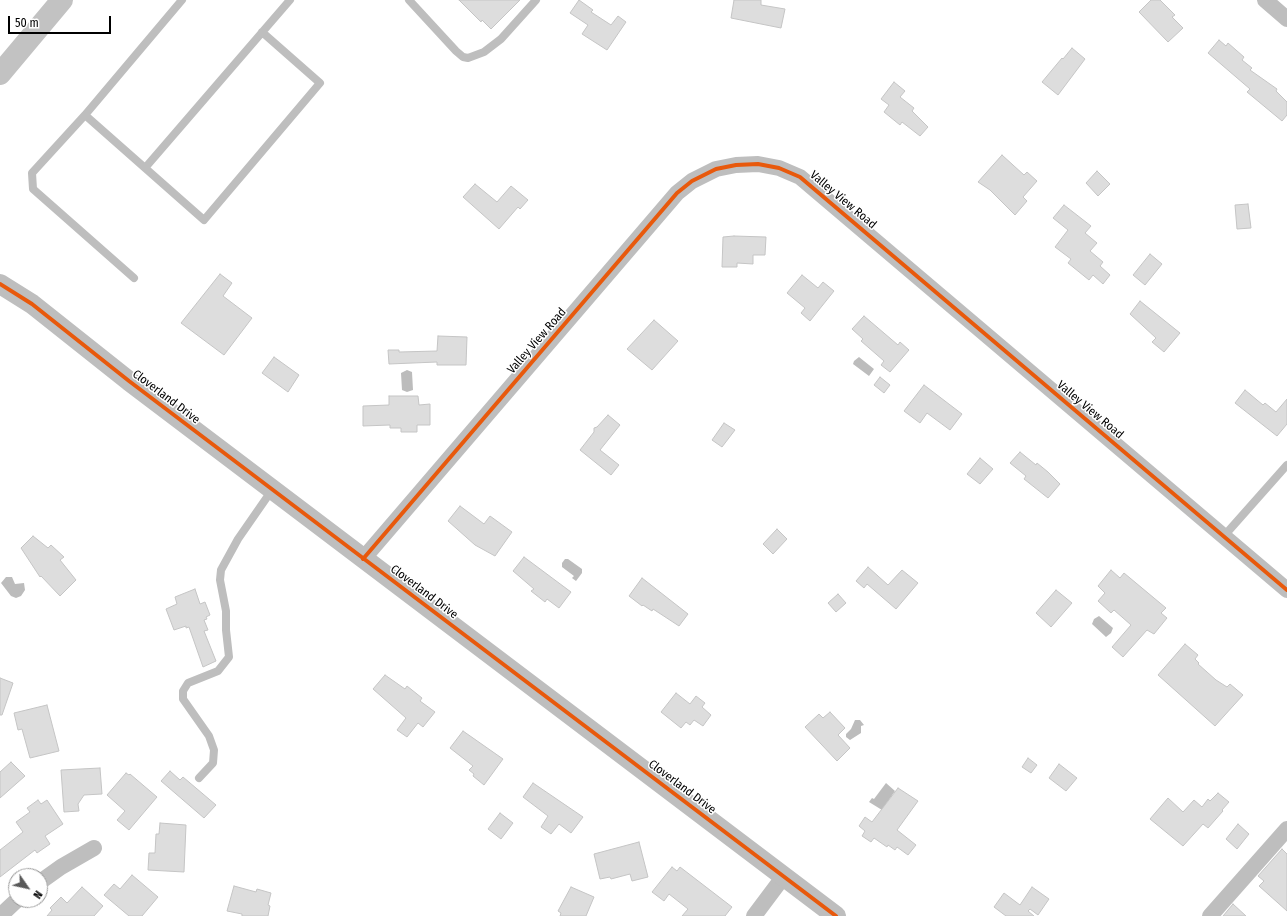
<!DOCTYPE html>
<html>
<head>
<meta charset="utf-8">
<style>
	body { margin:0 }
	#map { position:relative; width:1287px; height:916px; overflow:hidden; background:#fff; font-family:"Fira Sans Condensed",sans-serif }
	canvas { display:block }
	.north { position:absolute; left:8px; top:868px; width:40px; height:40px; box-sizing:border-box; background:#fff; border:1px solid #999; border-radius:50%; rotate:124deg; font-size:11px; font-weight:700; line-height:16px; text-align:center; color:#000 }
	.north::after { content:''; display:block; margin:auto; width:14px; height:18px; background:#595959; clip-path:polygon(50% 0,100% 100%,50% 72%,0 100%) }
	.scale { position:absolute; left:8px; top:16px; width:103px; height:18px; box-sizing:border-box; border:2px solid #000; border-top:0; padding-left:5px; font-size:12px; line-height:14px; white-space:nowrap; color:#000; -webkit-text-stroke:3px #fff; paint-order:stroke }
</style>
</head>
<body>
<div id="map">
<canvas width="1287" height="916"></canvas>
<div class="north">N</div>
<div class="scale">50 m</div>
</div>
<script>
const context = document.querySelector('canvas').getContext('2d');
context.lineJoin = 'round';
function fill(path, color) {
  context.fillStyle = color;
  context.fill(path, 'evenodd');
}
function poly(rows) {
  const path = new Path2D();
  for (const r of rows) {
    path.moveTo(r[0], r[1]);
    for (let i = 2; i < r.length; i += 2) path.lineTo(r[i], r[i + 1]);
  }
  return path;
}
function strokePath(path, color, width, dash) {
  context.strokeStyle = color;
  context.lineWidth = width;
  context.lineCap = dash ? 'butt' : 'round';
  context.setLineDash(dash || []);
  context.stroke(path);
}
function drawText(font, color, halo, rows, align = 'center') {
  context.font = font + ' "Fira Sans Condensed",sans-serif';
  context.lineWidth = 3;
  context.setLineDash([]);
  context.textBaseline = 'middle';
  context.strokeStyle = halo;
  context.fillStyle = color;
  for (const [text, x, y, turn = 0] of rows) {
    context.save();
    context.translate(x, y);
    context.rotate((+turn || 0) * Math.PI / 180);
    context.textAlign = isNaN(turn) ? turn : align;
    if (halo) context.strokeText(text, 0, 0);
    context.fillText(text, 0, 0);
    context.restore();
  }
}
fill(poly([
	[859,357,874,369,869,376,853,364,854,361],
	[407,370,412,372,413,390,407,392,402,390,401,373],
	[565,559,568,559,582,569,582,573,576,581,572,578,574,576,562,567,562,563],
	[6,577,12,577,15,584,24,583,25,590,21,596,16,598,11,596,1,583],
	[1099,616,1113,628,1111,633,1106,637,1092,624,1094,619],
	[855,720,860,720,864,725,861,726,861,733,850,740,846,737,846,734,851,729],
	[886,783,895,791,882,810,869,802,872,798,874,799]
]), '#bcbcbc');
const building = poly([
	[459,0,520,0,491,29,482,20,481,22,459,0],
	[579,0,593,10,591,12,611,25,618,16,626,22,607,50,582,34,588,25,570,13,579,0],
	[734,0,761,0,761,5,785,9,781,28,731,18,734,0],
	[1151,0,1160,0,1175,15,1172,17,1183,28,1168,42,1139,12,1151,0],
	[1219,40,1226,46,1228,43,1244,57,1242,60,1252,68,1250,70,1277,89,1276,91,1287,102,1287,115,1282,121,1247,92,1250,89,1208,53,1219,40],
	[1072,48,1085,59,1058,95,1042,82,1062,58,1063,59,1072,48],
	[894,82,905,91,900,97,914,108,912,111,928,127,920,136,902,122,900,125,884,112,889,105,881,99,894,82],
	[1002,155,1024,175,1027,172,1037,181,1023,197,1027,201,1015,215,990,190,978,182,1002,155],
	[1097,171,1110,184,1098,196,1086,183,1097,171],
	[475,184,497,202,511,186,528,200,520,209,518,207,499,229,463,197,475,184],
	[1248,204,1251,228,1237,229,1235,205,1248,204],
	[1064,205,1091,226,1085,233,1097,243,1090,251,1103,262,1100,266,1110,275,1103,284,1093,275,1089,280,1068,263,1071,259,1055,247,1068,230,1053,218,1064,205],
	[734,236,766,237,765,255,753,255,753,264,737,263,737,267,722,267,723,237,734,236],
	[1150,254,1162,264,1145,285,1133,275,1150,254],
	[220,274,232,283,223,296,252,318,224,355,181,323,220,274],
	[802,275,818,288,823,282,834,291,810,321,801,313,805,308,787,293,802,275],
	[1140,301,1180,333,1164,352,1152,342,1156,338,1130,314,1140,301],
	[864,316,898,345,900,342,909,350,890,372,881,365,884,361,861,341,863,339,852,329,864,316],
	[654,320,678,341,652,370,627,349,654,320],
	[438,336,467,337,466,365,437,365,437,362,389,364,388,350,399,350,399,352,437,351,438,336],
	[274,357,299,375,288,392,262,373,274,357],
	[880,377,890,385,884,393,874,385,880,377],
	[924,385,962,414,950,430,927,413,920,423,904,411,924,385],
	[1245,390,1263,405,1265,403,1276,412,1287,399,1287,424,1277,436,1235,403,1245,390],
	[389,396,418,396,419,405,430,404,430,425,417,425,417,432,401,432,401,428,390,428,390,425,363,426,363,406,389,405,389,396],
	[608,415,620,425,600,450,619,465,611,475,580,450,594,432,594,428,597,427,608,415],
	[724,423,735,430,722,447,712,440,724,423],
	[1020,452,1036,465,1037,463,1048,472,1060,484,1048,498,1024,479,1026,476,1010,463,1020,452],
	[980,458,993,469,980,484,967,474,980,458],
	[460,506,484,524,490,516,512,532,495,556,475,545,448,521,460,506],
	[777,529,787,539,773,554,763,544,777,529],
	[33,536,48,548,51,545,64,557,60,560,76,580,60,596,41,576,40,577,21,548,33,536],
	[524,557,571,592,559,608,547,599,545,602,531,591,534,589,513,571,524,557],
	[868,567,888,585,902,570,918,583,896,609,867,584,864,588,856,581,868,567],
	[1111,570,1120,578,1124,573,1166,608,1161,613,1167,618,1154,634,1147,630,1123,657,1112,647,1131,625,1114,610,1111,613,1098,601,1105,593,1098,586,1111,570],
	[642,578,688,614,679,626,653,609,652,611,643,605,642,606,629,596,642,578],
	[195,589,200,604,205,602,210,615,206,617,207,619,204,620,208,630,204,631,216,661,203,667,189,627,186,628,186,626,174,630,166,609,177,604,175,597,195,589],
	[1056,590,1072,603,1051,627,1036,613,1056,590],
	[838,594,846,603,836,612,828,603,838,594],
	[1185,644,1198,655,1195,659,1199,663,1198,664,1216,680,1227,687,1230,684,1243,695,1215,726,1158,675,1185,644],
	[385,675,405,689,407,686,422,698,420,701,435,712,423,727,418,723,407,737,397,730,406,718,373,689,385,675],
	[0,678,13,683,2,715,0,715,0,678],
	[676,693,690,704,696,696,705,703,702,707,711,715,703,726,694,720,690,725,686,722,681,728,661,712,676,693],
	[47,705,59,751,30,758,22,729,18,730,14,713,47,705],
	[830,712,845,728,838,735,850,748,837,761,805,727,819,714,823,718,830,712],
	[463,731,503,759,484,785,473,776,474,774,469,770,473,766,450,748,463,731],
	[1028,758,1037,765,1031,773,1022,767,1028,758],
	[11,762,25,776,0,798,0,772,11,762],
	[1059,764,1077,778,1066,791,1049,778,1059,764],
	[100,768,102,794,84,795,78,804,79,811,64,812,61,770,100,768],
	[170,771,180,780,183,777,216,805,204,818,161,781,170,771],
	[126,773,129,775,130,774,157,797,129,830,117,820,125,811,107,795,126,773],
	[533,783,583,817,571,833,559,824,551,834,541,827,548,816,523,797,533,783],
	[898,788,918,801,897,830,916,845,908,855,897,847,895,850,888,845,887,847,874,838,871,842,862,836,865,831,859,826,865,817,872,822,898,788],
	[1218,793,1229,802,1222,810,1223,811,1208,828,1203,824,1183,846,1150,819,1168,798,1183,812,1194,800,1202,807,1208,799,1210,801,1218,793],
	[38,800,41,804,47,800,63,824,45,836,50,844,37,853,35,850,0,877,0,850,23,832,16,822,30,812,27,808,38,800],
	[500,813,513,823,501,839,488,829,500,813],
	[160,823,186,825,184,872,148,870,149,853,155,853,156,834,159,834,160,823],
	[1238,824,1249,834,1237,849,1226,839,1238,824],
	[639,842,648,877,632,881,630,874,611,879,610,877,600,879,594,854,639,842],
	[1282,849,1287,854,1287,911,1259,886,1264,881,1258,876,1282,849],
	[672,867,677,871,680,867,732,907,725,916,682,916,688,909,669,894,664,901,652,892,672,867],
	[132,875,158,897,142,916,129,916,104,895,114,884,120,889,132,875],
	[234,886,256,892,257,889,271,893,268,905,270,906,268,916,242,916,242,914,227,911,234,886],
	[82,887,103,906,94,916,47,916,52,910,50,908,61,897,67,903,82,887],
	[571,887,594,897,586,916,560,916,561,913,558,911,571,887],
	[1032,887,1049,899,1038,915,1030,909,1028,911,1034,916,1006,916,994,907,1004,893,1020,905,1032,887],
	[1233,904,1246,916,1223,916,1233,904]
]);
fill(building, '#ddd');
strokePath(building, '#c5c5c5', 1);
strokePath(poly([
	[409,0,456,51,463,57,468,58,484,52,501,39,536,0],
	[85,115,204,220,320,83,262,32],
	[145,168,290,0],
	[134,278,33,189,32,173,85,115,182,0],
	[1224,536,1287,465],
	[199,778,213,763,214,750,209,736,183,699,183,691,188,683,218,671,229,657,226,630,226,611,220,580,221,570,238,539,272,490]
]), '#bebebe', 8);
strokePath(poly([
	[1265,0,1287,19],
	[363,559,677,193,692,181,716,169,736,165,758,164,779,168,800,177,1287,590],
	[40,882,61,867,94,848],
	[0,916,17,900],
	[754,916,784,876],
	[1210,916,1287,829]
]), '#bebebe', 16);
strokePath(poly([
	[0,284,32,304,129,381,836,916]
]), '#bebebe', 20);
strokePath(poly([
	[0,74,62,0]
]), '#c2c2c2', 22);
strokePath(poly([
	[0,284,32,304,129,381,836,916],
	[363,559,677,193,692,181,716,169,736,165,758,164,779,168,800,177,1287,590]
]), '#e8590c', 4);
drawText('12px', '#000', '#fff', [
	["Valley View Road",843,200,40],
	["Valley View Road",537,341,-49],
	["Cloverland Drive",166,397,37],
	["Valley View Road",1090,410,40],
	["Cloverland Drive",424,592,37],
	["Cloverland Drive",682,787,37]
]);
</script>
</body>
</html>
